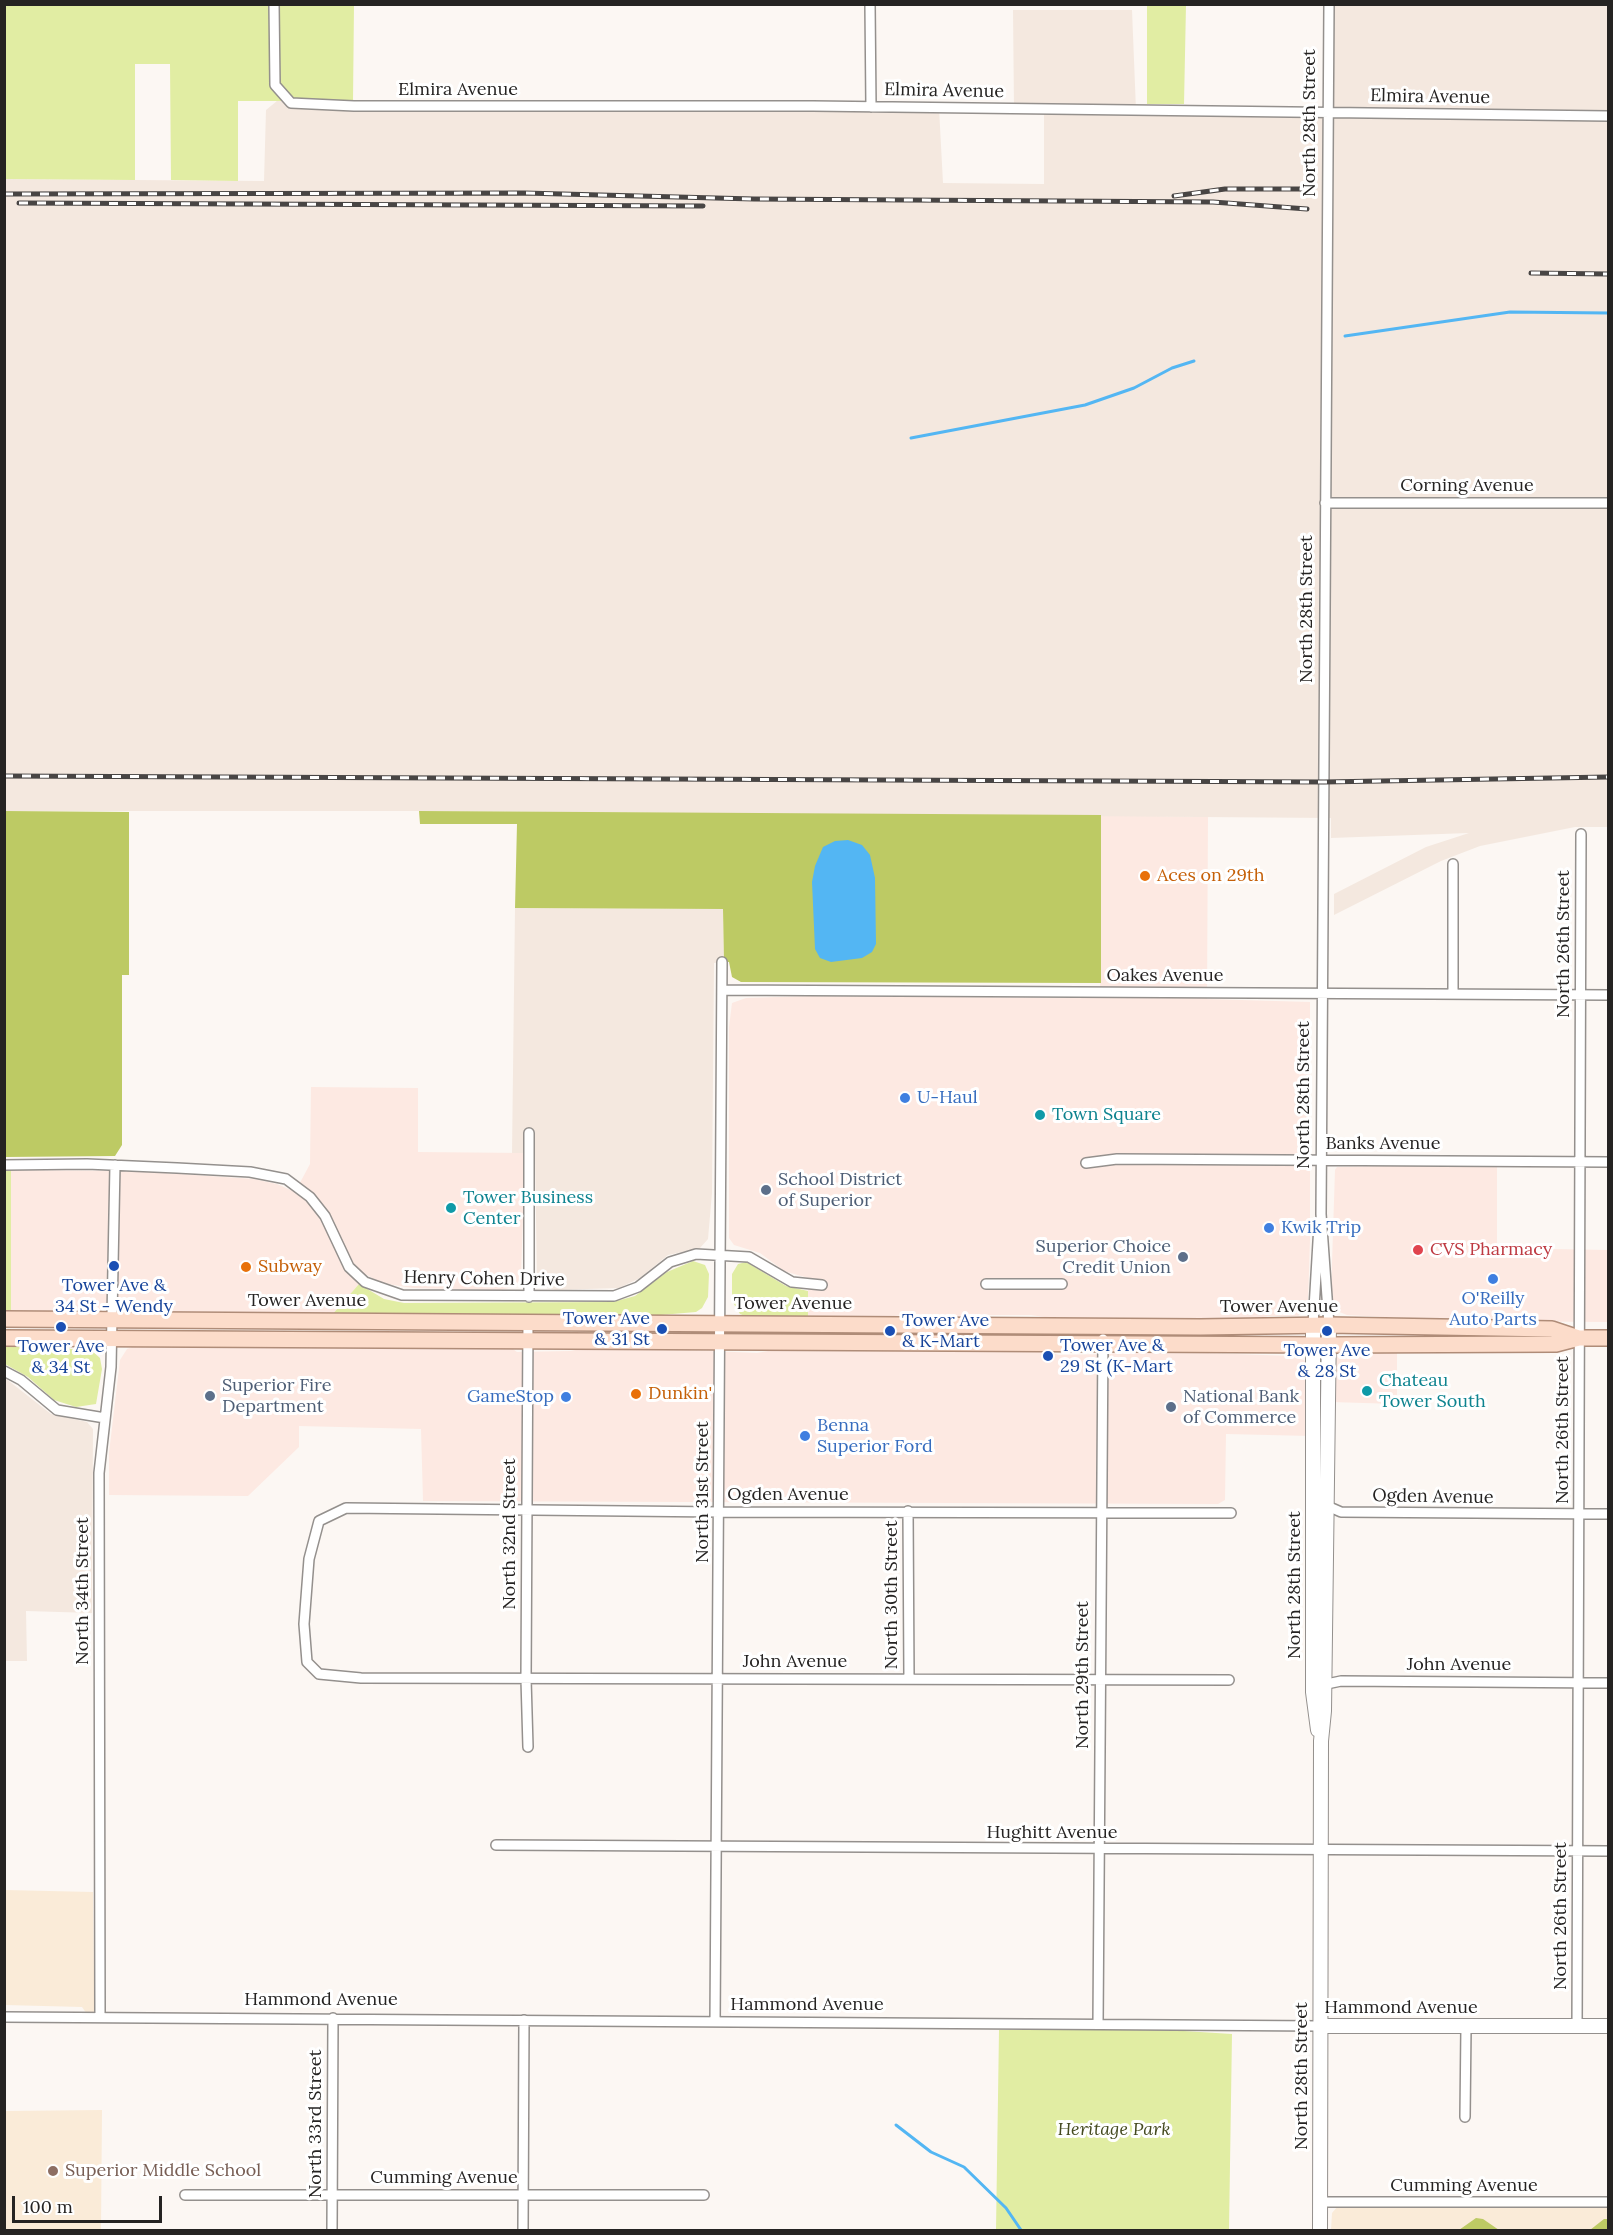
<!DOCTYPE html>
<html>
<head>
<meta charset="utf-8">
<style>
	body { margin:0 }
	#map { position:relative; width:1613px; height:2235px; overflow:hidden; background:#fcf7f3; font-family:Lora,serif }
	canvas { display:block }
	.frame { position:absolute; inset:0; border:6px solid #252322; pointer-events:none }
	.scale { position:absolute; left:12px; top:2196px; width:150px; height:27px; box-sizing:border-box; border:3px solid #252322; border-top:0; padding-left:8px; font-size:18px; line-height:21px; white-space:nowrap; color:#252322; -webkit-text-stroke:4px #fff; paint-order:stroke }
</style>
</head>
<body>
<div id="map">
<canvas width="1613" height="2235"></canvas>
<div class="frame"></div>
<div class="scale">100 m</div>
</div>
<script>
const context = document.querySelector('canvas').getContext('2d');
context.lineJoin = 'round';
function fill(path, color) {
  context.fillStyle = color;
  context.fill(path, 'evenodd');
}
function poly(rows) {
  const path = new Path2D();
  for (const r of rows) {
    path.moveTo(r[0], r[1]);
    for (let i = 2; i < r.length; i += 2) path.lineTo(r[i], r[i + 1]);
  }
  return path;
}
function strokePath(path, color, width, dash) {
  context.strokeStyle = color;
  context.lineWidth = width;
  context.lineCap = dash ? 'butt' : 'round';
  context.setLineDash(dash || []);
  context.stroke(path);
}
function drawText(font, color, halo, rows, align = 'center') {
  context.font = font + ' Lora,serif';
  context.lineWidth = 6;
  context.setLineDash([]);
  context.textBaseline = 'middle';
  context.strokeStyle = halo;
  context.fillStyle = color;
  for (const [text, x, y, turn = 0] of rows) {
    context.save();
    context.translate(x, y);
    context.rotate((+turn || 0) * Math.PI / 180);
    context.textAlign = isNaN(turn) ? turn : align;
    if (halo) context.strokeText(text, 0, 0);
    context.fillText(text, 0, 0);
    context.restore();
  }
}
fill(poly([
	[1101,815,1208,817,1207,999,1310,1002,1310,1240,1308,1301,1305,1312,1298,1316,1268,1316,1250,1321,1057,1319,1031,1315,971,1315,960,1318,910,1314,871,1319,808,1318,808,1278,784,1271,760,1253,734,1245,729,1238,729,1027,732,1003,746,998,809,996,1100,998],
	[311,1087,418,1088,418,1152,525,1153,521,1276,516,1286,501,1290,413,1288,381,1283,367,1275,331,1316,135,1313,125,1309,67,1309,44,1314,11,1314,11,1170,136,1171,254,1179,277,1184,295,1192,310,1164],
	[1497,1163,1497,1248,1608,1250,1608,1322,1458,1321,1347,1315,1337,1311,1331,1294,1335,1170,1337,1167],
	[138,1345,510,1347,517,1352,570,1351,597,1346,757,1353,785,1348,1042,1350,1059,1355,1111,1354,1122,1350,1291,1356,1304,1360,1307,1365,1311,1436,1226,1434,1225,1500,1218,1504,423,1501,421,1429,299,1426,299,1447,248,1496,109,1495,109,1453,120,1360,127,1349],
	[1384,1352,1397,1352,1397,1404,1331,1402,1334,1357]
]), '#fde9e2');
fill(poly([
	[1329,5,1608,5,1608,827,1575,827,1480,846,1441,861,1334,915,1334,894,1426,847,1469,833,1331,838,1331,818,419,811,5,811,5,179,264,181,266,110,283,96,291,103,939,108,943,183,1044,184,1044,110,1014,109,1013,10,1132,10,1136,110,1328,112],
	[515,908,723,909,724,962,714,963,712,1193,708,1239,700,1248,668,1255,640,1278,619,1288,556,1290,542,1287,537,1281,535,1153,512,1153],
	[5,1378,51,1414,87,1422,93,1429,92,1613,26,1611,27,1661,5,1661]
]), '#f4e8df');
fill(poly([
	[5,1890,93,1892,94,1974,100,2017,89,2017,82,2007,5,2005],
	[102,2110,101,2230,5,2230,5,2111],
	[1338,2206,1608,2206,1608,2230,1331,2230,1332,2213]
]), '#faebd8');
fill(poly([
	[5,5,354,5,353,101,238,101,238,181,171,180,170,64,135,64,135,180,5,179],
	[1147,5,1186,5,1184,104,1147,104],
	[11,1170,11,1314,5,1314,4,1171],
	[693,1261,705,1265,709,1274,708,1297,702,1308,696,1312,649,1316,331,1316,359,1284,384,1299,404,1303,613,1302,635,1296,667,1272],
	[746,1262,786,1286,808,1291,808,1318,748,1317,740,1314,732,1301,732,1274,738,1264],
	[4,1345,91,1350,100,1358,102,1369,96,1404,76,1407,54,1400,28,1377,5,1364],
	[999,2030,1168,2030,1232,2034,1229,2230,996,2230]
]), '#e1eda3');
fill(poly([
	[5,811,129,812,129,975,122,975,122,1145,115,1156,5,1157],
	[419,811,1101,815,1101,983,741,982,732,977,729,962,724,962,723,909,515,908,517,824,420,824],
	[1476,2218,1483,2219,1499,2230,1459,2230],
	[1604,2219,1608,2219,1608,2230,1590,2230]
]), '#bdca64');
fill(poly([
	[848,840,862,845,870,855,875,878,876,944,872,952,862,958,831,962,820,958,815,949,812,882,815,866,823,847,835,841]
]), '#53b6f3');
strokePath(poly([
	[1345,336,1510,312,1608,313],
	[911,438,1085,405,1134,388,1172,368,1194,361],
	[896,2125,931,2152,964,2167,1006,2208,1021,2230]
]), '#53b6f3', 3);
const street = poly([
	[274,4,275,85,291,103,354,106,813,106,1608,116],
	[870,4,871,107],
	[1329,4,1321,1214,1329,1325],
	[1325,503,1608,503],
	[722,990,1608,995],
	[1453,993,1453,864],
	[1086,1163,1117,1159,1608,1162],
	[4,1165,87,1164,177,1168,250,1172,286,1179,310,1197,325,1216,349,1267,365,1282,402,1295,614,1296,638,1287,670,1262,696,1254,749,1257,792,1282,822,1285],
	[986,1284,1062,1284],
	[529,1297,529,1133],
	[528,1322,526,1679,528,1747],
	[1313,1325,1319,1225],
	[4,1371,21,1380,57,1410,105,1418],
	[1325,1505,1341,1512,1608,1514],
	[908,1511,909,1679],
	[1229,1680,361,1678,319,1674,307,1662,304,1624,309,1559,319,1521,346,1508,720,1512,1231,1513],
	[1322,1685,1341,1681,1608,1683],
	[496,1845,1608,1851],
	[4,2017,1320,2026],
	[100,2017,99,1473,111,1367,115,1165],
	[715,2022,722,962],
	[1098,2024,1103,1339],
	[1577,2026,1581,834],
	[1465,2117,1466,2027],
	[185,2195,704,2195],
	[1320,2202,1608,2202],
	[332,2230,333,2018],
	[523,2230,524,2020]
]);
const secondary = poly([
	[1313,1325,1313,1692,1318,1730],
	[1320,2026,1608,2026],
	[1320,2230,1321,1741,1324,1711,1329,1325]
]);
const primary = poly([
	[4,1319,1200,1327,1329,1325,1552,1329,1579,1338],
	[4,1338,1328,1345,1556,1344,1579,1338,1608,1338]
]);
strokePath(street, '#94908d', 12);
strokePath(secondary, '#94908d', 16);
strokePath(primary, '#af8c78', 18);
strokePath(street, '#fff', 9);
strokePath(secondary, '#fff', 14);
strokePath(primary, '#fcdcca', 15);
const rail = poly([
	[4,194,524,193,754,199,1213,202,1307,209],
	[1174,196,1225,189,1306,189],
	[19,203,703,206],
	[1531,273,1608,274],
	[4,776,1324,782,1608,777]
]);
strokePath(rail, '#484544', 5);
strokePath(rail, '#fff', 3, [9]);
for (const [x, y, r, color] of [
	[1145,876,6,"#e8710a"],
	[905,1098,6,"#3f7fe0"],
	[1040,1115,6,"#0f9aa8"],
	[766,1190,6,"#5c6f8a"],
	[451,1208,6,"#0f9aa8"],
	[1269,1228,6,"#3f7fe0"],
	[1418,1250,6,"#e0444e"],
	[1183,1257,6,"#5c6f8a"],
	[114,1266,6,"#1a4fb4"],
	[246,1267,6,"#e8710a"],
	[1493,1279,6,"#3f7fe0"],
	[61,1327,6,"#1a4fb4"],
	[662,1329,6,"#1a4fb4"],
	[890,1331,6,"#1a4fb4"],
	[1327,1331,6,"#1a4fb4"],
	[1048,1356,6,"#1a4fb4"],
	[1367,1391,6,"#0f9aa8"],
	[636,1394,6,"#e8710a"],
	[210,1396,6,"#5c6f8a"],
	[566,1397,6,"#3f7fe0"],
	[1171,1407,6,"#5c6f8a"],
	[805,1436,6,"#3f7fe0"],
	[53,2171,6,"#8d6e63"]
]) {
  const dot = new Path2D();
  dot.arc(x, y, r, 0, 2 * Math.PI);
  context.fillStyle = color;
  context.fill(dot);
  strokePath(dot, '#fff', 2);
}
drawText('18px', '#252322', '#fff', [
	["Elmira Avenue",458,90],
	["Elmira Avenue",944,91,1],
	["Elmira Avenue",1430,97,1],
	["North 28th Street",1310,123,-90],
	["Corning Avenue",1467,486],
	["North 28th Street",1307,609,-90],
	["North 26th Street",1564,944,-90],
	["Oakes Avenue",1165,976],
	["North 28th Street",1304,1095,-90],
	["Banks Avenue",1383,1144],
	["Henry Cohen Drive",484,1279,1],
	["Tower Avenue",307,1301],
	["Tower Avenue",793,1304],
	["Tower Avenue",1279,1307],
	["North 26th Street",1563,1430,-90],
	["North 31st Street",703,1492,-90],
	["Ogden Avenue",788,1495],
	["Ogden Avenue",1433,1497,1],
	["North 32nd Street",510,1534,-90],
	["North 28th Street",1295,1585,-90],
	["North 34th Street",83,1591,-90],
	["North 30th Street",892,1595,-90],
	["John Avenue",795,1662],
	["John Avenue",1459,1665],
	["North 29th Street",1083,1675,-90],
	["Hughitt Avenue",1052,1833],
	["North 26th Street",1561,1916,-90],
	["Hammond Avenue",321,2000],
	["Hammond Avenue",807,2005],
	["Hammond Avenue",1401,2008],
	["North 28th Street",1302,2076,-90],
	["North 33rd Street",316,2124,-90],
	["Cumming Avenue",444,2178],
	["Cumming Avenue",1464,2186]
]);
drawText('18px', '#c56008', '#fff', [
	["Aces on 29th",1157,876],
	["Subway",258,1267],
	["Dunkin'",648,1394]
], 'left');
drawText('18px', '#366cbe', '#fff', [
	["U-Haul",917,1098],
	["Kwik Trip",1281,1228],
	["O'Reilly",1493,1299,"center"],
	["Auto Parts",1493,1320,"center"],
	["GameStop",554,1397,"right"],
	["Benna",817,1426],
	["Superior Ford",817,1447]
], 'left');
drawText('18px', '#0d838f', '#fff', [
	["Town Square",1052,1115],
	["Tower Business",463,1198],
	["Center",463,1219],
	["Chateau",1379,1381],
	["Tower South",1379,1402]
], 'left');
drawText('18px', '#4e5e75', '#fff', [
	["School District",778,1180],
	["of Superior",778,1201],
	["Superior Choice",1171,1247,"right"],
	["Credit Union",1171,1268,"right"],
	["Superior Fire",222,1386],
	["Department",222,1407],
	["National Bank",1183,1397],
	["of Commerce",1183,1418]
], 'left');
drawText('18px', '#be3a42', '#fff', [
	["CVS Pharmacy",1430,1250]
], 'left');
drawText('18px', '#164399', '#fff', [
	["Tower Ave &",114,1286],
	["34 St - Wendy",114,1307],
	["Tower Ave",650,1319,"right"],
	["& 31 St",650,1340,"right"],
	["Tower Ave",902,1321,"left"],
	["& K-Mart",902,1342,"left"],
	["Tower Ave &",1060,1346,"left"],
	["29 St (K-Mart",1060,1367,"left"],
	["Tower Ave",61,1347],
	["& 34 St",61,1368],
	["Tower Ave",1327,1351],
	["& 28 St",1327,1372]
]);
drawText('italic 18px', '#454a20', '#fff', [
	["Heritage Park",1114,2130]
]);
drawText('18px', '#785e54', '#fff', [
	["Superior Middle School",65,2171]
], 'left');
</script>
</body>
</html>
